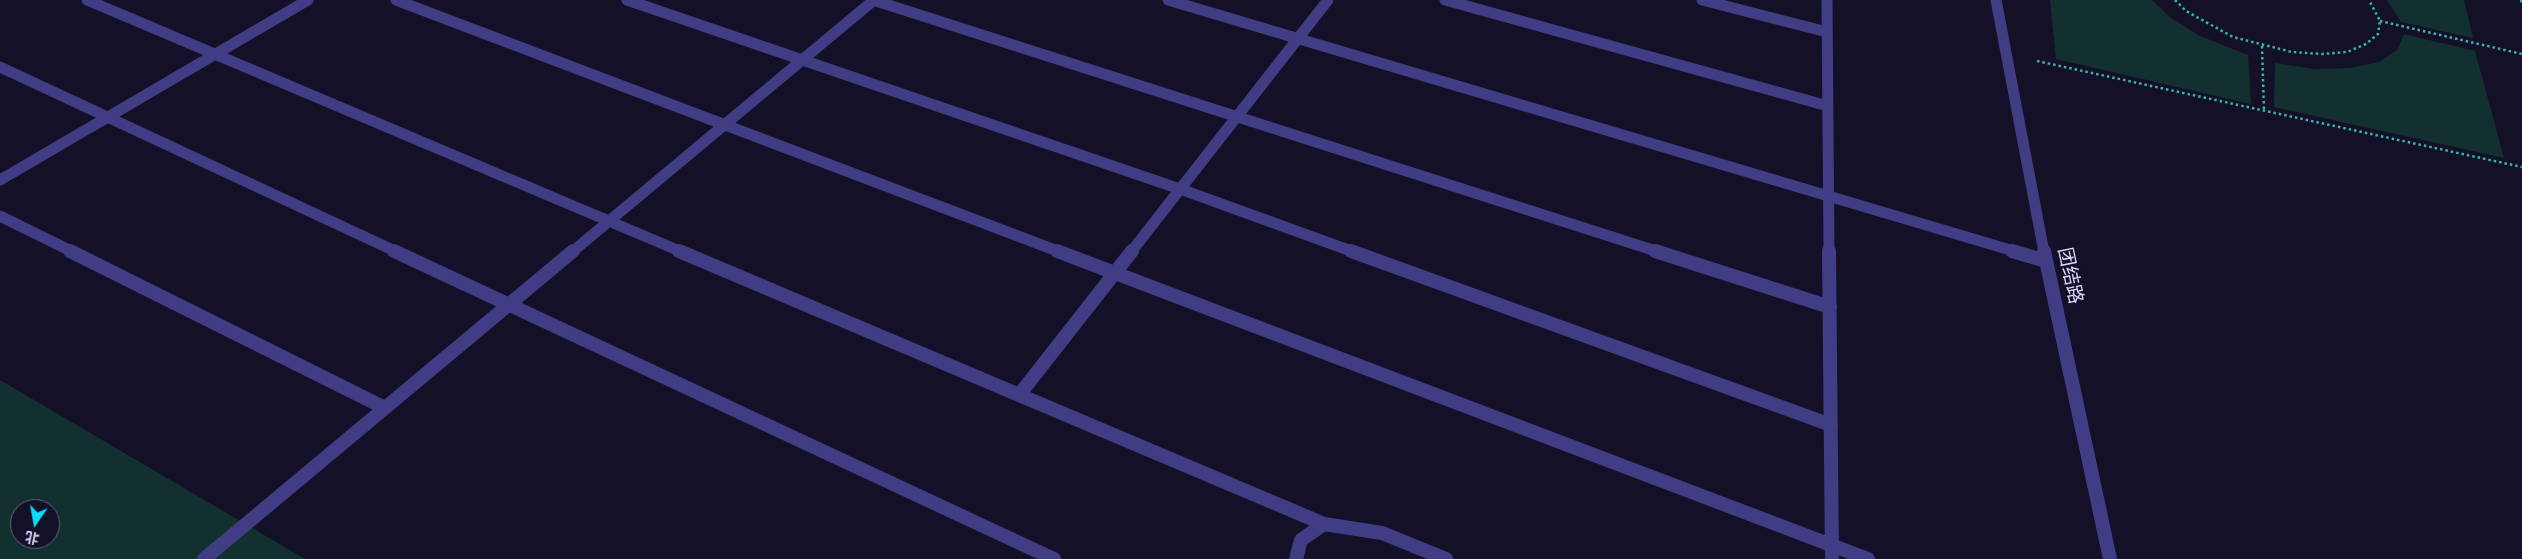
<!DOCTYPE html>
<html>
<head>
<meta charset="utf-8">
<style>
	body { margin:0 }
	#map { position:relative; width:2522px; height:559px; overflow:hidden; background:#141027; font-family:"Titillium Web","Noto Sans SC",sans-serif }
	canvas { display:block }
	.north { position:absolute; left:10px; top:499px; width:50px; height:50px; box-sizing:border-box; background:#141027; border:1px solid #64607d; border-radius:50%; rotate:192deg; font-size:14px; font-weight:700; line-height:20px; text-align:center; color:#dcd7fe }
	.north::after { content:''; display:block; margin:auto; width:18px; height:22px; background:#0adcf7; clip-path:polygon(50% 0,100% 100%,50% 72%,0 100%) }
</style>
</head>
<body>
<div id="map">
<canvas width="2522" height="559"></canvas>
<div class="north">北</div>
</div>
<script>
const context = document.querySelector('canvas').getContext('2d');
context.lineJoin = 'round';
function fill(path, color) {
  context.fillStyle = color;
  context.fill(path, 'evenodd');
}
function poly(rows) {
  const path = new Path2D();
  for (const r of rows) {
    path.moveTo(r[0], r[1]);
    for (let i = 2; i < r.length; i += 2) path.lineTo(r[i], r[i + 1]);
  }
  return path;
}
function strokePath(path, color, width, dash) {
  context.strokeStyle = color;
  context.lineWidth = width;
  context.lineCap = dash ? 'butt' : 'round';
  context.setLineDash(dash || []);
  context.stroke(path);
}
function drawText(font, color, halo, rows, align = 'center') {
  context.font = font + ' "Titillium Web","Noto Sans SC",sans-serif';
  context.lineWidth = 4;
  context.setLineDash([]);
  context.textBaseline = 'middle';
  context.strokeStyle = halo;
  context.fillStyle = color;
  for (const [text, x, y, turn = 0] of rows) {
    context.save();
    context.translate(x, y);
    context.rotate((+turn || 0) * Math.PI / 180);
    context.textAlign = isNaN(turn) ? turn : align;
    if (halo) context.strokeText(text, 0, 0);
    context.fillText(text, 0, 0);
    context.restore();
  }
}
fill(poly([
	[2050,0,2152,0,2170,17,2200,36,2248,55,2251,104,2056,59],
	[2387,0,2464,0,2473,38,2401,22],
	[2404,34,2475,51,2504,158,2274,107,2275,63,2315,69,2350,68,2379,62,2397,50],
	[0,380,305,559,0,559],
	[20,509,50,509,50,539,20,539]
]), '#133030');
strokePath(poly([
	[2175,0,2186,11,2233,37,2292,52,2322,54,2347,52,2366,44,2378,34,2380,21,2369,0],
	[2521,0,2522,4],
	[2380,21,2522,54],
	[2262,46,2264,111],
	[2037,61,2522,167]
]), '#34b5af', 2.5, [2.5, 3]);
strokePath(poly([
	[87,0,682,252],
	[396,0,1060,252],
	[627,0,1180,189,1354,252],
	[873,0,1659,252],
	[1168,0,2017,252],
	[1445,0,1828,106],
	[1702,0,1827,32],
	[1827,0,1829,252],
	[1996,0,2044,252],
	[0,67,397,252],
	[0,180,308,0],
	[0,216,73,252],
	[572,252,874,0],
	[1131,252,1328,0]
]), '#413d84', 11);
strokePath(poly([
	[70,251,385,408],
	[394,251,1054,559],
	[679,251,1324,524],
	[1057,251,1868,559],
	[1351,251,1831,425],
	[1655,251,1830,307],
	[1829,251,1832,559],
	[2012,251,2046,261],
	[2044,251,2110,559],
	[1019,395,1132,251],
	[204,559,573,251],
	[1296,559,1301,540,1324,524,1382,533,1446,559]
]), '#413d84', 14);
drawText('19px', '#dcd7fe', '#141027', [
	["团结路",2069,276,78]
]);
</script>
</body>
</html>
